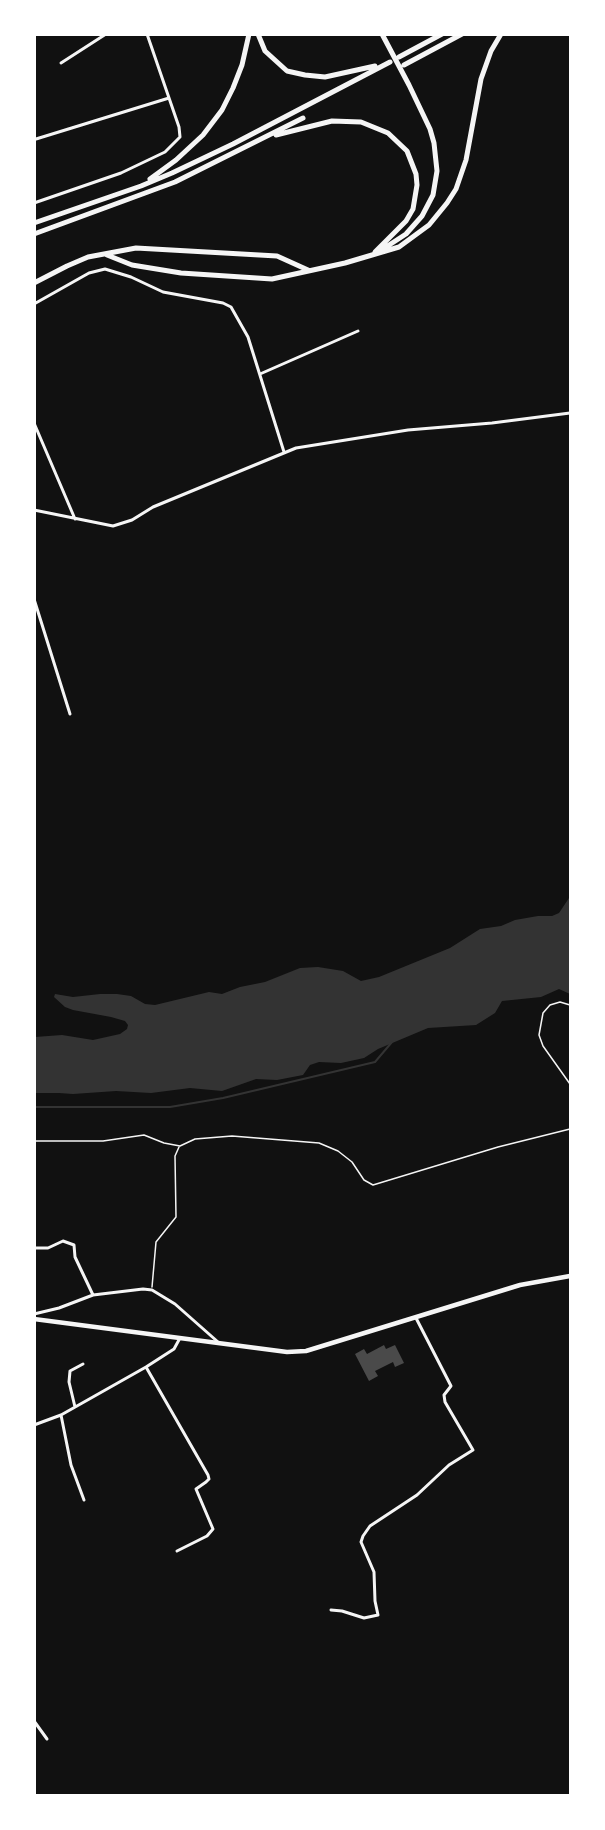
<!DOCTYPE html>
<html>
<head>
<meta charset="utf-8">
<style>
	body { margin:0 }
	#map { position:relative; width:605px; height:1830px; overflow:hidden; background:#111; font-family:Overpass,sans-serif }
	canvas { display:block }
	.frame { position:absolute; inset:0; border:36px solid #fff; pointer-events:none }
</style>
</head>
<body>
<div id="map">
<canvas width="605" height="1830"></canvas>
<div class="frame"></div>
</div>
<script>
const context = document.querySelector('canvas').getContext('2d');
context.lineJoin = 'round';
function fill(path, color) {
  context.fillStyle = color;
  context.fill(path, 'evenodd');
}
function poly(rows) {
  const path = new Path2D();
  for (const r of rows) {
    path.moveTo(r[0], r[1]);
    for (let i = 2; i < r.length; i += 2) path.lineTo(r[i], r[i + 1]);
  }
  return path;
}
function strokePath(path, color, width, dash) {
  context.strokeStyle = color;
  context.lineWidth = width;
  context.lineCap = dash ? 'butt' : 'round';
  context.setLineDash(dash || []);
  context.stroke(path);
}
fill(poly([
	[569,898,570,898,570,994,559,989,541,997,502,1001,495,1013,476,1025,428,1028,378,1049,364,1058,341,1063,319,1062,310,1065,303,1075,277,1080,256,1079,222,1091,190,1088,151,1093,116,1091,73,1094,59,1093,35,1093,35,1037,62,1035,93,1040,120,1034,127,1029,128,1025,125,1021,111,1017,73,1010,65,1007,54,997,55,994,73,997,100,994,117,994,131,996,145,1004,155,1005,209,992,222,994,240,987,265,982,300,968,318,967,343,971,361,981,379,977,450,948,480,929,501,926,515,920,538,916,552,916,559,913]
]), '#333');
strokePath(poly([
	[34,1107,170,1107,223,1098,375,1062,392,1042]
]), '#333', 2);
fill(poly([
	[384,1345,386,1349,395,1345,404,1363,395,1367,393,1362,375,1371,378,1376,369,1381,355,1354,364,1349,367,1354]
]), '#4a4a4a');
strokePath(poly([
	[570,1005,560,1002,550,1005,543,1013,539,1035,543,1046,570,1084],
	[34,1141,103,1141,144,1135,164,1143,180,1146,195,1139,232,1136,319,1143,338,1151,352,1162,364,1180,373,1185,498,1147,570,1129],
	[152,1287,156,1242,176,1217,175,1156,179,1147]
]), '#f5f5f5', 1.5);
strokePath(poly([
	[61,63,106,34],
	[36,139,169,98],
	[34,203,121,173,165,152,180,137,179,127,147,34],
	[34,304,89,273,105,269,131,277,163,292,223,303,231,307,248,337,284,452],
	[260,374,358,331],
	[34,423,75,519],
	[34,510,113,526,132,520,153,507,296,448,408,430,492,423,570,413],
	[34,599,70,714],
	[34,1248,48,1248,63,1241,74,1245,75,1257,93,1295],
	[34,1314,59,1308,93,1295,143,1289,152,1290,175,1304,218,1342],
	[146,1367,208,1475,209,1479,206,1482,196,1489,213,1529,207,1536,177,1551],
	[75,1407,69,1382,70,1371,83,1364],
	[61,1415,71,1465,84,1500],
	[34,1425,61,1415,146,1367,174,1349,180,1338],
	[331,1610,342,1611,364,1618,378,1615,375,1601,374,1572,361,1542,363,1536,370,1526,417,1495,449,1465,473,1450,445,1402,444,1395,451,1386,416,1318],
	[34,1721,47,1739]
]), '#f5f5f5', 3);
strokePath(poly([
	[34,1319,287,1352,306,1351,520,1285,570,1276]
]), '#f5f5f5', 4.5);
strokePath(poly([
	[258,34,265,51,287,71,305,75,325,77,375,66],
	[382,34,409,85,430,129,434,143,437,171,433,195,422,216,406,234,383,249],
	[399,57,442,34],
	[404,65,462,34],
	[276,135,332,121,361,122,388,133,407,151,416,174,417,185,413,209,406,221,375,252],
	[150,179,176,160,203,135,222,110,233,88,242,65,249,34],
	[34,223,141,186,172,173,233,144,390,62],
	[34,234,175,182,303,118],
	[107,255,132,265,181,273,272,279,345,263,399,247,429,225,447,203,456,189,466,160,481,79,491,51,501,34],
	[34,283,67,266,88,257,136,248,277,256,308,270]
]), '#f5f5f5', 5);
</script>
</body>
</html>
